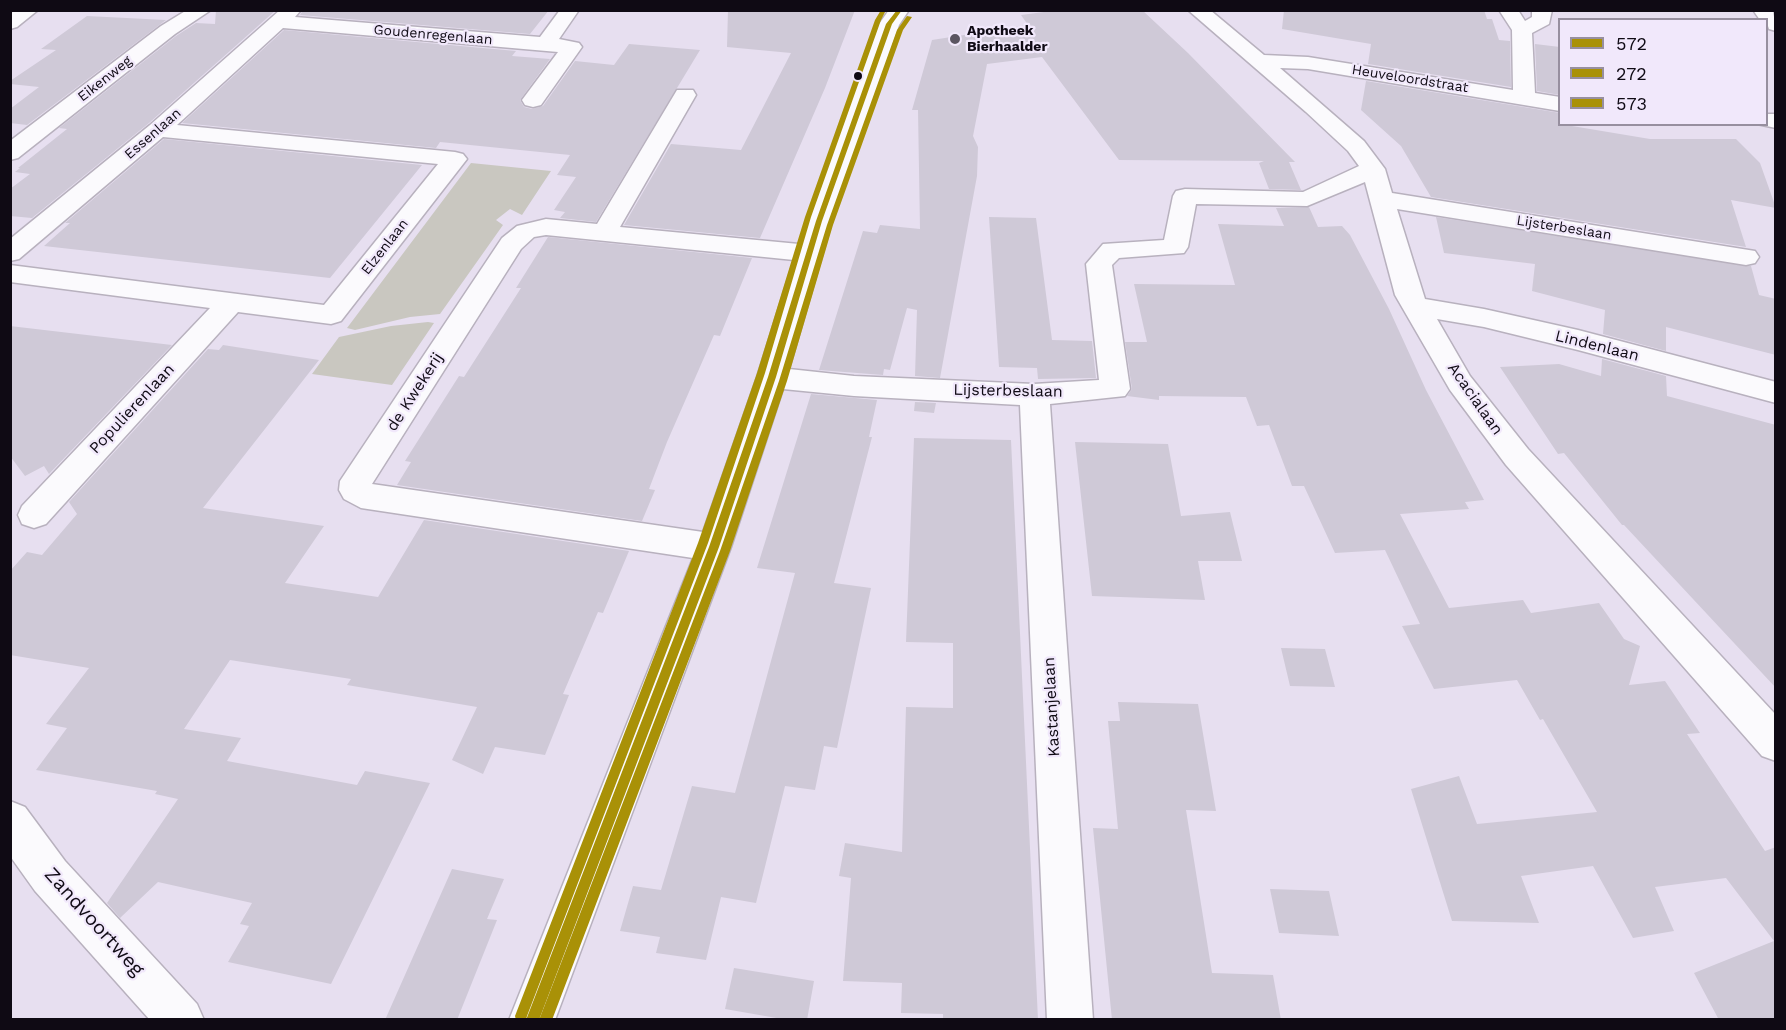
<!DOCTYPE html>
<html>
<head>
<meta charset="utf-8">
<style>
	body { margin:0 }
	#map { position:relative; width:1786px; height:1030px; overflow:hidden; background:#e7dff0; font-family:"Work Sans",sans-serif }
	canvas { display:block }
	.frame { position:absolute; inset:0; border:12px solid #0f0a14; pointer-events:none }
	.legend { position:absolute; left:1558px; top:18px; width:210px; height:108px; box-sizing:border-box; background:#f1e8fb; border:2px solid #978f9f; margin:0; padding:8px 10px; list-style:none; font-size:18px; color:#0f0a14 }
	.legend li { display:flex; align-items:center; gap:12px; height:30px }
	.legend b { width:30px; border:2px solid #978f9f }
</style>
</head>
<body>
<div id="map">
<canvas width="1786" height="1030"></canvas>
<div class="frame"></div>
<ul class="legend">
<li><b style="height:8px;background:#a99107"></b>572</li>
<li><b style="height:8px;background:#a99107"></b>272</li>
<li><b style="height:8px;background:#a99107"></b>573</li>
</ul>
</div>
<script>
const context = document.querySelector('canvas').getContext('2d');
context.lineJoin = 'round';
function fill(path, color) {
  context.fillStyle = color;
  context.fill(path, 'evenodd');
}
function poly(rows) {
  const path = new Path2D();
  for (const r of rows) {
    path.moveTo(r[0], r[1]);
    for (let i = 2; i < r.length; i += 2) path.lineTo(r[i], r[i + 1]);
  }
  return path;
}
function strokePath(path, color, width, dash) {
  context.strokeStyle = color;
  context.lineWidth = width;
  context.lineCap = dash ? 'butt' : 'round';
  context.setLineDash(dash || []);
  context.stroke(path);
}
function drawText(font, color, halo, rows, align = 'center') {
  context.font = font + ' "Work Sans",sans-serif';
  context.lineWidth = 4.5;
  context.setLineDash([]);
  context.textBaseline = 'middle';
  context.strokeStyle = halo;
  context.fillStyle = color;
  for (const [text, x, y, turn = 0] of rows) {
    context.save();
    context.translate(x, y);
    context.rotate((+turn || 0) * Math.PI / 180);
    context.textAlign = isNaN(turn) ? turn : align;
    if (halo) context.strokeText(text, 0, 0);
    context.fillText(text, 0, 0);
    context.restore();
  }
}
fill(poly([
	[471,163,551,171,522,215,510,209,496,220,503,225,440,314,410,317,355,330,347,328],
	[428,322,434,323,392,385,312,374,339,337,391,326]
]), '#c9c7c0');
fill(poly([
	[216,10,276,10,149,123,32,218,10,216,10,189,30,174,15,172,20,168,18,168,67,129,59,128,176,36,196,23,215,24],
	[303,10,549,10,530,34,300,15],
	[728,10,855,10,825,88,760,238,624,225,671,144,741,150,791,53,727,47],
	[1059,10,1142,10,1188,53,1295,162,1289,162,1301,190,1269,189,1259,163,1264,161,1119,160,1042,57,987,64,973,136,978,147,977,176,940,378,915,376,917,310,907,308,890,370,884,369,883,375,819,370,863,231,877,233,880,225,920,229,918,110,912,110,932,40,1028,25,1021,15],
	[1284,10,1484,10,1487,19,1492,19,1499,40,1510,41,1511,87,1368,64,1371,44,1282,29],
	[87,16,166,20,27,125,10,123,10,109,39,87,10,84,10,81,56,50,41,49],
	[284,30,516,51,512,56,550,59,520,100,524,107,532,109,543,106,575,61,614,65,629,44,700,50,596,222,560,218,565,212,554,210,576,177,557,175,570,155,440,142,436,148,182,123],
	[1535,44,1560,47,1560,95,1537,91],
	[1366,81,1560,113,1560,124,1650,139,1736,139,1760,163,1776,208,1731,200,1746,247,1431,197,1401,146,1361,110],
	[164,139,422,165,330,278,44,246,70,223,65,223],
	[1309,207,1318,227,1342,226,1350,235,1389,309,1426,390,1484,500,1465,502,1469,509,1400,514,1449,608,1523,600,1531,613,1599,603,1624,639,1640,646,1629,685,1665,681,1700,733,1687,734,1765,851,1776,847,1776,1020,1719,1020,1694,973,1774,941,1726,878,1655,887,1674,931,1633,938,1593,866,1521,876,1539,923,1452,921,1411,789,1459,776,1477,824,1597,812,1543,719,1540,720,1517,680,1434,689,1402,626,1420,624,1385,550,1335,553,1304,486,1292,486,1269,425,1257,426,1246,397,1159,396,1159,400,1127,396,1132,389,1125,342,1147,342,1134,284,1235,285,1218,224,1284,226,1276,208],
	[989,217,1036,218,1052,340,1092,341,1096,378,1038,379,1037,368,999,367],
	[1436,217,1751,266,1759,295,1776,299,1776,355,1666,327,1666,351,1603,334,1605,310,1532,291,1535,264,1444,253],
	[548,237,752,258,720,336,714,335,667,442,649,489,655,490,642,521,397,485,411,462,405,461,459,376,464,377,521,288,516,288],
	[10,326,172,345,49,474,44,466,25,476,10,456],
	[223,345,319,360,203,508,324,526,285,583,378,597,424,520,629,551,603,613,598,612,563,694,569,695,545,755,495,747,483,774,452,760,477,707,347,685,351,679,230,660,184,729,241,738,227,761,357,785,365,771,430,783,331,984,228,962,249,926,240,924,252,903,158,882,120,918,107,903,178,799,155,794,157,791,36,770,67,728,46,724,89,668,10,655,10,571,27,552,42,555,77,514,69,502,208,349,219,350],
	[1602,359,1666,376,1667,396,1776,425,1776,688,1624,525,1622,525,1564,453,1558,454,1500,367,1559,364,1601,376],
	[811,394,877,400,869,437,872,437,834,583,871,588,837,748,824,746,815,790,785,786,756,903,721,897,706,960,656,953,660,937,620,931,633,886,661,890,692,786,735,793,795,573,757,568],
	[915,402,936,403,934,413,914,411],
	[914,438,1011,440,1038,1020,943,1020,943,1014,901,1013,902,983,843,981,851,878,839,876,845,843,902,852,906,707,953,708,953,643,906,642],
	[1075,442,1168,444,1181,516,1230,512,1242,561,1198,561,1205,600,1092,596],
	[1281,648,1325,649,1335,687,1290,686],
	[1118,702,1198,704,1216,811,1186,810,1212,973,1273,975,1281,1020,1112,1020,1093,828,1118,829,1108,721,1120,721],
	[452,869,504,879,487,919,497,920,457,1020,385,1020],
	[1270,889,1329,891,1339,936,1279,933],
	[734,968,814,981,807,1020,788,1020,725,1009]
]), '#cfc9d7');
const minor = poly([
	[15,10,38,10,17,27,10,29,10,14,15,10],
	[187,10,211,10,175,34,18,158,10,160,10,141,161,26,187,10],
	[280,10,301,10,295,17,540,37,560,10,579,10,559,39,579,43,582,47,541,105,533,107,525,105,522,100,558,52,283,28,177,125,455,152,463,154,467,159,341,321,331,324,238,312,46,524,34,528,22,524,18,515,22,506,210,308,10,282,10,265,324,305,438,164,163,137,19,259,10,261,10,239,150,125,280,10],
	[889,10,909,10,899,25,832,221,789,369,854,376,1034,384,1099,380,1086,264,1103,244,1164,240,1173,196,1176,191,1185,189,1303,192,1359,166,1348,151,1306,112,1188,10,1210,10,1264,55,1308,57,1513,90,1512,30,1499,10,1518,10,1525,21,1532,17,1532,10,1552,10,1549,24,1532,33,1535,93,1560,97,1560,111,1308,69,1280,68,1364,141,1385,169,1392,193,1755,251,1759,257,1755,263,1746,265,1397,209,1425,299,1484,309,1578,330,1776,382,1776,403,1578,350,1484,327,1437,319,1470,376,1528,449,1776,715,1776,761,1762,756,1506,465,1450,390,1395,295,1365,182,1307,206,1196,204,1188,247,1184,253,1119,258,1112,265,1130,389,1125,396,1050,404,1093,1020,1047,1020,1020,405,854,396,783,389,731,547,555,1020,509,1020,693,558,361,508,344,499,339,490,340,481,502,238,517,226,546,219,597,224,677,90,693,90,696,95,620,227,799,244,879,24,889,10],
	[546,235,794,260,757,377,703,532,372,484,521,249,534,237,546,235],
	[1753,10,1773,10,1776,31,1769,29,1766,20,1760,20,1753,10],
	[1766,114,1776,114,1776,128,1757,124,1766,124,1766,114],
	[10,801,25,807,65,861,197,1004,204,1020,150,1020,35,891,10,856,10,801]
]);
strokePath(minor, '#b8b1be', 3);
fill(minor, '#fbfafd');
fill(poly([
	[897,10,902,10,892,24,822,221,776,377,719,547,539,1020,526,1020,709,547,768,377,816,221,886,24,897,10]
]), '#a99107');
fill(poly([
	[907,16,912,17,903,30,833,225,787,381,730,551,552,1020,539,1020,720,551,779,381,827,225,897,30,907,16]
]), '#a99107');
fill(poly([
	[881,10,886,10,881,20,811,217,765,373,708,543,527,1016,526,1020,516,1020,515,1016,698,543,757,373,805,217,875,20,881,10]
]), '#a99107');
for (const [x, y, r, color] of [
	[955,39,6,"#5b5561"],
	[858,76,5,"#0f0a14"]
]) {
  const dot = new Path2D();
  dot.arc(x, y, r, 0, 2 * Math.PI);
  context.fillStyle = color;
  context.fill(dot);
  strokePath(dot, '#f1e8fb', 2);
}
drawText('bold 14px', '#0f0a14', '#f1e8fb', [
	["Apotheek",967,31],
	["Bierhaalder",967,47]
], 'left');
drawText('14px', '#0f0a14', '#f1e8fb', [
	["Goudenregenlaan",433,35,5],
	["Eikenweg",105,79,-38],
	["Heuveloordstraat",1410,79,9],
	["Essenlaan",153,134,-41],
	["Lijsterbeslaan",1564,228,9],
	["Elzenlaan",385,247,-52]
]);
drawText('16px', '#0f0a14', '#f1e8fb', [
	["Lindenlaan",1597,346,14],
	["Lijsterbeslaan",1008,391,1],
	["de Kwekerij",415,392,-57],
	["Acacialaan",1475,399,55],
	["Populierenlaan",132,409,-47],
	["Kastanjelaan",1052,707,-93]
]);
drawText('20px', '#0f0a14', '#f1e8fb', [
	["Zandvoortweg",94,922,48]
]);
</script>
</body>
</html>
